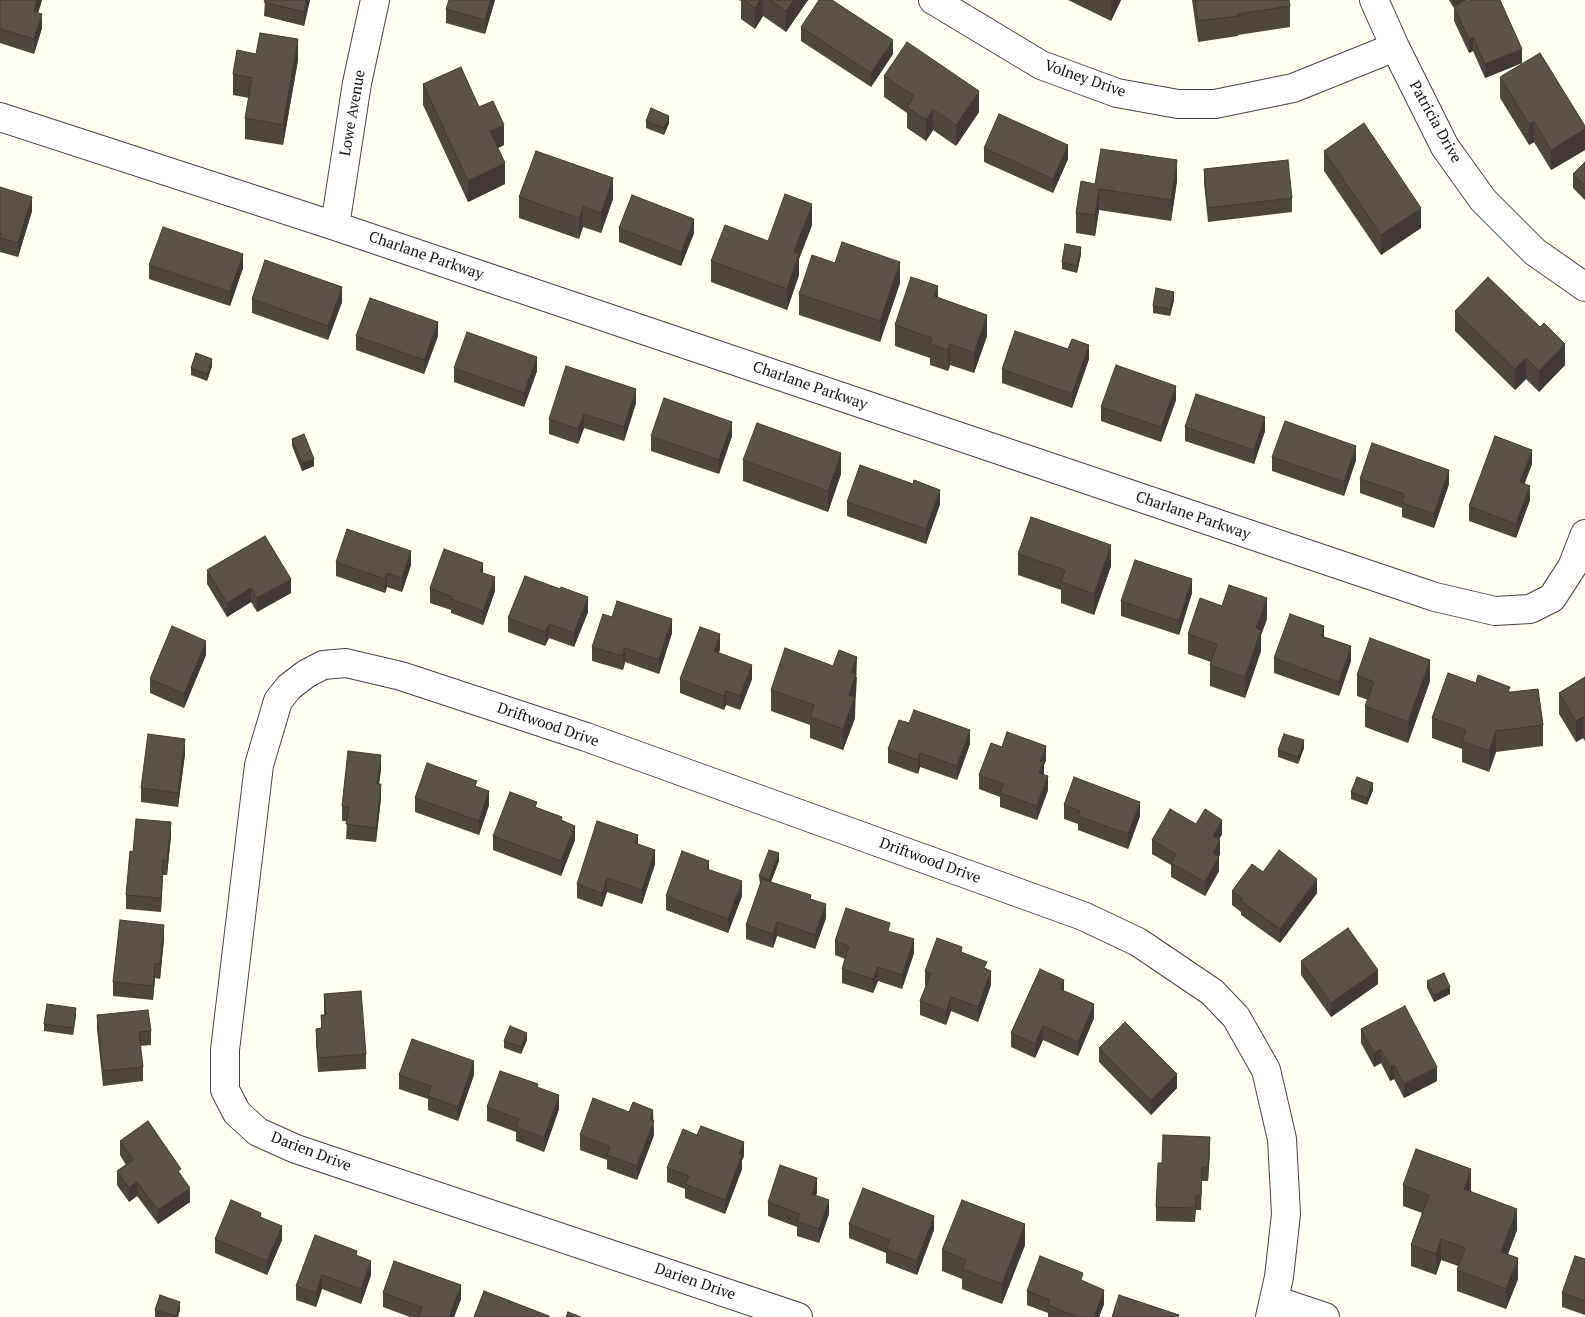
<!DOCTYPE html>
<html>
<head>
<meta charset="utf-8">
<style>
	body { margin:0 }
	canvas { display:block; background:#fffdf5 }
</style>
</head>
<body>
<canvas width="1585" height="1317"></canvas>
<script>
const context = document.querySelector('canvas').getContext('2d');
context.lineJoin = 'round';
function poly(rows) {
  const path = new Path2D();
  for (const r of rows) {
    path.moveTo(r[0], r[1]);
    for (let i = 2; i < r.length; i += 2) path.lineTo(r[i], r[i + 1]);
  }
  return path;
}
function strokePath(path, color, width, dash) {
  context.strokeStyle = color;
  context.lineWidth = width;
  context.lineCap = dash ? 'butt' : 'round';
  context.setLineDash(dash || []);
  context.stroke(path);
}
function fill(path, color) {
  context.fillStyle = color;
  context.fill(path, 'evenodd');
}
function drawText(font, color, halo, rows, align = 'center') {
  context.font = font + ' "PT Serif",serif';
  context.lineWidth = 5;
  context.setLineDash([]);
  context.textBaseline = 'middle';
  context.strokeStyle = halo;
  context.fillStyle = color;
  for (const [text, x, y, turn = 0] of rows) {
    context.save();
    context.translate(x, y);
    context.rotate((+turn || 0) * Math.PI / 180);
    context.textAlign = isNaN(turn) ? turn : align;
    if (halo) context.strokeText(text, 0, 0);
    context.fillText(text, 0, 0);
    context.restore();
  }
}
const minor = poly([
	[933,0,1041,65,1117,93,1178,104,1215,104,1293,88,1395,47],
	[1374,0,1395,47,1445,147,1483,200,1535,252,1585,287],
	[0,117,335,226,1435,597,1495,611,1530,609,1552,598,1572,567,1585,534],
	[335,226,357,83,375,0],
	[1274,1300,1325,1317],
	[798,1317,296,1149,258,1132,237,1113,225,1090,225,1050,259,765,278,701,289,687,306,674,323,665,346,663,401,676,586,737,1083,916,1138,942,1212,992,1236,1017,1266,1070,1282,1139,1286,1214,1279,1277,1270,1317]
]);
strokePath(minor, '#444', 30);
strokePath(minor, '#fff', 28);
fill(poly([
	[0,0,42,0,38,13,42,28,34,54,0,43],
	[265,0,310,0,304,26,264,16],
	[449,0,495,0,485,34,446,23,446,9],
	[739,0,808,0,786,32,763,16,755,29,741,19,741,1],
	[1068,0,1121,0,1111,21],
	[1192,0,1289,0,1290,6,1290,27,1238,35,1238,36,1198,42],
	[1449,0,1468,0,1453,7],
	[1454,7,1522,63,1485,78,1473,51,1469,53,1454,21],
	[801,27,893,54,871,87,801,41],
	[298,60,283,145,245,139,245,118,249,98,233,95,233,74],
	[884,76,979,112,956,146,933,130,926,141,907,128,907,113,884,97],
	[1500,77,1585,126,1585,150,1551,170,1534,142,1529,145,1500,98],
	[423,84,479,107,504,145,498,148,505,184,468,202,423,105],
	[646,121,669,123,664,135,646,128],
	[984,148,1068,159,1053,193,984,162],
	[1324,151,1421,228,1381,255,1324,171],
	[1585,162,1585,200,1573,188,1573,174],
	[1204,169,1292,198,1292,212,1208,222,1204,183],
	[1177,181,1171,221,1099,210,1095,236,1076,233,1076,213,1095,184],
	[0,187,32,211,18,257,0,252],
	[519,197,613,199,601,233,583,227,579,239,519,218],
	[812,225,799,259,799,275,787,310,711,282,711,261],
	[619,228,694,233,681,266,619,242],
	[1081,254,1077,273,1062,269,1062,262],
	[835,263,900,283,880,342,799,315,799,294],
	[149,265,243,268,230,306,149,279],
	[938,298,987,336,974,373,950,365,948,371,930,365,930,358,895,346,895,325],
	[252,299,342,302,328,340,252,313],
	[1174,300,1170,316,1153,313,1153,306],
	[1455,311,1540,327,1565,365,1539,392,1526,379,1515,390,1455,331],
	[356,336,438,336,424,374,356,350],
	[1089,359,1072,408,1002,383,1002,369],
	[212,366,207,381,191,375,191,368],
	[454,368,537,371,524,407,454,382],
	[1176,400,1161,442,1101,421,1101,407],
	[636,403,624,441,584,428,578,444,549,434,549,419],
	[1185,427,1265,431,1254,464,1185,441],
	[651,436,732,436,719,474,651,451],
	[292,439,314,466,302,471,292,446],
	[1272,457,1356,460,1344,496,1272,471],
	[743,460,841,474,828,512,743,481],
	[1532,464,1524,484,1530,500,1516,538,1469,521,1469,506],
	[1360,479,1449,484,1434,528,1402,517,1402,508,1360,493],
	[847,502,940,504,926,544,847,516],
	[1018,554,1111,566,1094,615,1061,603,1061,590,1018,575],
	[336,562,411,565,402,592,387,587,385,593,336,576],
	[207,570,291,593,257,612,251,602,227,617,207,584],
	[483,573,495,591,483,625,451,613,451,610,430,603,430,588],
	[1192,593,1179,635,1121,616,1121,601],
	[588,612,574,647,549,638,545,646,508,632,508,618],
	[612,617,672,633,659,674,625,662,623,670,592,661,592,647],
	[1267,619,1261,635,1261,651,1245,698,1210,686,1210,665,1211,662,1188,654,1188,634],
	[1324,637,1351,661,1339,696,1274,673,1274,658],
	[720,649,719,653,752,679,740,710,726,705,724,710,680,693,680,679],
	[206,655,184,708,150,693,150,679],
	[1357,675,1430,681,1408,743,1365,727,1365,706,1368,700,1357,696],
	[857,677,856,694,855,698,855,718,843,750,810,738,810,725,771,711,771,690],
	[1585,677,1585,741,1583,738,1576,742,1559,714,1559,693],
	[1476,683,1510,692,1543,725,1543,746,1496,752,1489,772,1462,762,1462,749,1432,738,1432,718],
	[970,744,957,780,920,767,918,774,888,763,888,749],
	[1002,747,1046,760,1044,765,1044,775,1048,790,1037,820,1000,807,1000,797,979,789,979,775],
	[1304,748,1298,764,1278,757,1278,750],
	[185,754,178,807,141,802,141,788],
	[381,769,379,784,381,798,376,842,346,839,347,821,342,821,342,806],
	[477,787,489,805,479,835,415,812,415,798],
	[1373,790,1367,805,1351,799,1351,792],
	[1064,805,1140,816,1128,849,1078,830,1078,824,1064,819],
	[537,808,562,821,575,840,561,876,493,850,493,836],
	[1196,824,1222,834,1219,840,1220,854,1219,857,1219,871,1205,896,1171,877,1171,865,1152,854,1152,840],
	[171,836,167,875,163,875,161,912,126,909,126,895,133,852],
	[638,844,655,864,642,904,607,892,602,907,577,898,577,884],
	[779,861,771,882,811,899,826,918,815,949,777,936,773,948,746,939,746,925,760,884,759,876],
	[1263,872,1317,893,1280,943,1241,915,1241,912,1232,905,1232,891],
	[666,896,742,896,728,933,666,910],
	[890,932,914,953,902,989,878,981,873,993,842,983,842,969,845,959,835,955,835,941],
	[164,939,160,979,155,978,153,1000,113,996,113,982],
	[962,953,987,969,991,985,978,1022,951,1011,946,1025,920,1015,920,1001,926,986,925,985,925,971],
	[1301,961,1378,984,1331,1017,1301,975],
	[1427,981,1450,994,1434,1002,1427,988],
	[1064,991,1094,1018,1078,1056,1043,1040,1035,1058,1011,1047,1011,1033],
	[324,994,366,1054,366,1069,318,1072,316,1043,316,1029,321,1028,321,1015,324,1015],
	[76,1015,73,1035,44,1031,44,1024],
	[97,1015,151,1031,151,1045,140,1046,143,1067,143,1081,103,1086,97,1029],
	[1361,1029,1437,1081,1404,1098,1394,1079,1390,1081,1381,1063,1374,1067,1361,1043],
	[527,1040,521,1054,504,1048,504,1041],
	[1099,1048,1177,1088,1151,1115,1099,1062],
	[399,1075,474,1075,458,1121,428,1110,428,1099,399,1089],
	[538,1087,559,1109,544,1152,516,1141,516,1132,487,1121,487,1107],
	[653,1121,654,1135,637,1180,607,1169,607,1160,580,1150,580,1135],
	[697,1135,744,1156,742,1160,742,1169,725,1214,685,1198,685,1189,667,1182,667,1168],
	[120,1141,181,1176,190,1202,158,1224,137,1196,129,1202,117,1185,117,1171,126,1165,120,1155],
	[1210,1151,1208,1181,1202,1181,1201,1210,1196,1210,1195,1222,1156,1221,1156,1207,1162,1163],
	[1403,1185,1471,1190,1471,1192,1517,1230,1508,1254,1518,1279,1506,1309,1457,1291,1457,1270,1458,1266,1441,1260,1436,1275,1411,1266,1411,1245,1422,1213,1403,1206],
	[817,1192,816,1196,829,1214,819,1243,797,1236,797,1227,768,1216,768,1202],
	[261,1217,282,1240,267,1275,215,1253,215,1239],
	[849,1224,934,1230,917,1275,886,1263,886,1253,849,1238],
	[1025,1245,1002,1304,962,1289,962,1279,942,1271,942,1250],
	[357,1256,371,1275,361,1304,322,1289,316,1307,296,1300,296,1286],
	[1585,1259,1585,1315,1562,1307,1562,1293],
	[1083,1281,1104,1304,1099,1317,1048,1317,1048,1313,1027,1305,1027,1291],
	[383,1293,461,1299,454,1317,410,1317,383,1307],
	[180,1309,178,1317,155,1317,155,1310]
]), '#4e4741');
fill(poly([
	[37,0,42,0,34,26,34,12],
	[306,0,310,0,304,26,304,12],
	[491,0,495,0,485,34,485,20],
	[760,0,763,0,763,16,755,29,755,8],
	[794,0,808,0,786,32,786,11],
	[1111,0,1121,0,1111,21],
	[1453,0,1468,0,1453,7],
	[42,14,42,28,34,54,34,39],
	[1473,37,1473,51,1469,53,1469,39],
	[298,39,298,60,283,145,283,125],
	[893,40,893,54,871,87,871,73],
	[1522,49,1522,63,1485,78,1485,64],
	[979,91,979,112,956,146,956,125],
	[933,109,933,130,926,141,926,120],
	[669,116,669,123,664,135,664,128],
	[1534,121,1534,142,1529,145,1529,124],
	[504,125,504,145,490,152,490,131],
	[1585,129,1585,150,1551,170,1551,150],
	[1068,145,1068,159,1053,193,1053,179],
	[1177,160,1177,181,1171,221,1171,200],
	[505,163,505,184,468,202,468,181],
	[613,178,613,199,601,233,601,213],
	[1099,189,1099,210,1095,236,1095,215],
	[32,197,32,211,18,257,18,243],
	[812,204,812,225,799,259,799,275,787,310,787,289,794,252],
	[583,207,583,227,579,239,579,218],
	[1421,208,1421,228,1381,255,1381,235],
	[694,219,694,233,681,266,681,252],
	[1081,247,1081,254,1077,273,1077,266],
	[243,254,243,268,230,306,230,292],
	[900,262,900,283,880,342,880,321],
	[938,286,938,307,934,296],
	[342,287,342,302,328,340,328,326],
	[1174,292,1174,300,1170,316,1170,309],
	[987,315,987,336,974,373,974,353],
	[438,322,438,336,424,374,424,360],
	[950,344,950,365,948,371,948,350],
	[1565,344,1565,365,1539,392,1539,371],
	[1089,345,1089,359,1072,408,1072,394],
	[537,357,537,371,524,407,524,393],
	[1526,358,1526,379,1515,390,1515,369],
	[212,359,212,366,207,381,207,374],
	[1176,386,1176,400,1161,442,1161,427],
	[636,389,636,403,624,441,624,427],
	[584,414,584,428,578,444,578,429],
	[1265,417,1265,431,1254,464,1254,450],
	[732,422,732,436,719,474,719,460],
	[1356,446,1356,460,1344,496,1344,482],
	[1532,450,1532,464,1520,496,1520,482],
	[841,453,841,474,828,512,828,491],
	[314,459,314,466,302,471,302,463],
	[1449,470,1449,484,1434,528,1434,514],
	[1530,486,1530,500,1516,538,1516,524],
	[940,490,940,504,926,544,926,529],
	[1111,545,1111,566,1094,615,1094,594],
	[411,551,411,565,402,592,402,578],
	[483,563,483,577,480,572],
	[387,573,387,587,385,593,385,579],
	[495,577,495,591,483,625,483,611],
	[291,579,291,593,257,612,257,598],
	[1192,579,1192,593,1179,635,1179,621],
	[251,588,251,602,227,617,227,603],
	[588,597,588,612,574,647,574,633],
	[1267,598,1267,619,1261,635,1261,651,1245,698,1245,677,1256,628],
	[672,619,672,633,659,674,659,660],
	[549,624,549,638,545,646,545,632],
	[1324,626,1324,640,1321,636],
	[720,634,720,649,714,666,714,651],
	[206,641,206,655,184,708,184,694],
	[1351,646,1351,661,1339,696,1339,682],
	[625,648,625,662,623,670,623,656],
	[857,657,855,718,843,750,843,729,851,672],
	[1430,660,1430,681,1408,743,1408,722],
	[752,665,752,679,740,710,740,696],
	[726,691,726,705,724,710,724,696],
	[1583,717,1583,738,1576,742,1576,721],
	[970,730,970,744,957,780,957,766],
	[1496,731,1496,752,1489,772,1489,751],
	[185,739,185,754,178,807,178,793],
	[1304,740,1304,748,1298,764,1298,757],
	[1046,746,1046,760,1044,765,1044,776,1039,787,1040,761],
	[920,753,920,767,918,774,918,760],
	[381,755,381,769,377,798,377,784],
	[1048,776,1048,790,1037,820,1037,806],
	[1373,783,1373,790,1367,805,1367,798],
	[381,784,381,798,376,842,376,828],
	[489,791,489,805,479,835,479,821],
	[1140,802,1140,816,1128,849,1128,834],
	[1222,820,1222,834,1213,850,1213,836],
	[171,822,171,836,167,875,167,861],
	[575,826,575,840,561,876,561,861],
	[638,835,638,849,635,843],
	[1220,840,1220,854,1213,867,1213,853],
	[655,850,655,864,642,904,642,890],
	[779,853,779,861,769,887,769,880],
	[1219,857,1219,871,1205,896,1205,882],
	[163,860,163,875,161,912,161,898],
	[709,861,709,875,707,869],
	[607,878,607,892,602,907,602,893],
	[1317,879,1317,893,1280,943,1280,929],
	[742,881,742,896,728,933,728,919],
	[826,904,826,918,815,949,815,935],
	[777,922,777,936,773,948,773,934],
	[164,925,164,939,160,979,160,964],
	[914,939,914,953,902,989,902,975],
	[155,964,155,978,153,1000,153,986],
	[878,967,878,981,873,993,873,979],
	[1378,970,1378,984,1331,1017,1331,1003],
	[991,971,991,985,978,1022,978,1007],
	[1064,980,1064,994,1060,989],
	[1450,987,1450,994,1434,1002,1434,995],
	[951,997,951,1011,946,1025,946,1011],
	[1094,1004,1094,1018,1078,1056,1078,1042],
	[76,1008,76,1015,73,1035,73,1028],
	[1043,1026,1043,1040,1035,1058,1035,1044],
	[527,1033,527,1040,521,1054,521,1047],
	[1381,1049,1381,1063,1374,1067,1374,1053],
	[474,1061,474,1075,458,1121,458,1107],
	[1394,1065,1394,1079,1390,1081,1390,1067],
	[1437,1067,1437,1081,1404,1098,1404,1084],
	[1177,1074,1177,1088,1151,1115,1151,1100],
	[559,1095,559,1109,544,1152,544,1138],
	[653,1110,654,1135,637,1180,637,1166,650,1119],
	[1210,1137,1210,1151,1208,1181,1208,1167],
	[744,1142,744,1156,742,1160,742,1169,725,1214,725,1200,739,1154],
	[1471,1169,1471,1190,1464,1210,1464,1189],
	[817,1178,817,1192,812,1208,812,1194],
	[137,1182,137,1196,129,1202,129,1188],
	[190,1188,190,1202,158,1224,158,1210],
	[829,1200,829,1214,819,1243,819,1229],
	[1517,1209,1517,1230,1501,1272,1501,1252],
	[934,1216,934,1230,917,1275,917,1261],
	[1025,1224,1025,1245,1002,1304,1002,1284],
	[282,1226,282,1240,267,1275,267,1261],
	[1441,1239,1441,1260,1436,1275,1436,1254],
	[1518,1258,1518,1279,1506,1309,1506,1289],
	[371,1261,371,1275,361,1304,361,1289],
	[322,1275,322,1289,316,1307,316,1293],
	[461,1285,461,1299,454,1317,449,1317],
	[1104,1290,1104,1304,1099,1317,1094,1317],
	[180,1302,180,1309,178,1317,176,1317]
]), '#403935');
const building = poly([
	[0,0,37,0,34,12,42,14,34,39,0,29,0,0],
	[265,0,306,0,304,12,264,2,265,0],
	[449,0,491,0,485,20,446,9,449,0],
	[744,0,760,0,755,8,744,0],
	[770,0,794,0,786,11,770,0],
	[819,0,832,0,893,40,871,73,801,27,819,0],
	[1195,0,1289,0,1290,6,1238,14,1238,16,1198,21,1195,0],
	[1470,0,1500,0,1522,49,1485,64,1473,37,1469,39,1454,7,1470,0],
	[260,33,298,39,283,125,245,118,252,78,233,74,237,50,256,54,260,33],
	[907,42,979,91,956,125,933,109,926,120,907,107,914,96,884,76,907,42],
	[1540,53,1585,126,1585,129,1551,150,1534,121,1529,124,1500,77,1540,53],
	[461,67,479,107,493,101,504,125,490,131,505,163,468,181,423,84,461,67],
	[651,108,669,116,664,128,646,121,651,108],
	[999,114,1068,145,1053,179,984,148,999,114],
	[1364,123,1421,208,1381,235,1324,151,1364,123],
	[1101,149,1177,160,1171,200,1099,189,1095,215,1076,213,1081,181,1095,184,1101,149],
	[536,151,613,178,601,213,583,207,579,218,519,197,536,151],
	[1288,160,1292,198,1208,208,1204,169,1288,160],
	[1585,162,1585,186,1573,174,1585,162],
	[0,187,32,197,18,243,0,238,0,187],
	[785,194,812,204,794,252,799,254,787,289,711,261,725,225,768,241,785,194],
	[632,195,694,219,681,252,619,228,632,195],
	[163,227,243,254,230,292,149,265,163,227],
	[842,242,900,262,880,321,799,294,812,255,835,263,842,242],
	[1065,244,1081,247,1077,266,1062,262,1065,244],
	[265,260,342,287,328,326,252,299,265,260],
	[911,277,938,286,934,296,987,315,974,353,950,344,948,350,930,344,932,338,895,325,911,277],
	[1488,277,1540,327,1544,323,1565,344,1539,371,1526,358,1515,369,1455,311,1488,277],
	[1156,288,1174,292,1170,309,1153,306,1156,288],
	[370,298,438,322,424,360,356,336,370,298],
	[1015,331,1068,349,1072,339,1089,345,1072,394,1002,369,1015,331],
	[467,332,537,357,524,393,454,368,467,332],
	[196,353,212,359,207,374,191,368,196,353],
	[1116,365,1176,386,1161,427,1101,407,1116,365],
	[566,366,636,389,624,427,584,414,578,429,549,419,566,366],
	[1196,394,1265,417,1254,450,1185,427,1196,394],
	[664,398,732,422,719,460,651,436,664,398],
	[1285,421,1356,446,1344,482,1272,457,1285,421],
	[757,423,841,453,828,491,743,460,757,423],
	[304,434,314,459,302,463,292,439,304,434],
	[1495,436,1532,450,1520,482,1530,486,1516,524,1469,506,1495,436],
	[1372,443,1449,470,1434,514,1402,503,1404,494,1360,479,1372,443],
	[860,465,913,484,914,480,940,490,926,529,847,502,860,465],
	[1031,517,1111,545,1094,594,1061,582,1065,570,1018,554,1031,517],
	[347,529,411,551,402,578,387,573,385,579,336,562,347,529],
	[265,536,291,579,257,598,251,588,227,603,207,570,265,536],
	[444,549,483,563,480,572,495,577,483,611,451,599,452,597,430,588,444,549],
	[1135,560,1192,579,1179,621,1121,601,1135,560],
	[525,576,560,589,561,587,588,597,574,633,549,624,545,632,508,618,525,576],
	[1229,585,1267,598,1256,628,1261,630,1245,677,1210,665,1217,644,1188,634,1200,598,1222,606,1229,585],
	[617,601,672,619,659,660,625,648,623,656,592,647,603,614,612,617,617,601],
	[1290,614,1324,626,1321,636,1351,646,1339,682,1274,658,1290,614],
	[172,626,206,641,184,694,150,679,172,626],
	[700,627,720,634,714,651,752,665,740,696,726,691,724,696,680,679,700,627],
	[1370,638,1430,660,1408,722,1365,706,1374,682,1357,675,1370,638],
	[785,648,833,666,839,650,857,657,851,672,856,674,849,695,855,697,843,729,810,717,814,705,771,690,785,648],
	[1448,673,1476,683,1478,675,1510,687,1508,692,1511,692,1538,689,1543,725,1496,731,1489,751,1462,741,1466,730,1432,718,1448,673],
	[1585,677,1585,720,1583,717,1576,721,1559,693,1585,677],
	[914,710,970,730,957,766,920,753,918,760,888,749,899,720,909,723,914,710],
	[1007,732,1046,746,1040,761,1044,762,1039,773,1048,776,1037,806,1000,793,1003,784,979,775,991,743,1002,747,1007,732],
	[148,734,185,739,178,793,141,788,148,734],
	[1284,734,1304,740,1298,757,1278,750,1284,734],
	[348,751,381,755,377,784,381,784,376,828,346,824,349,807,342,806,348,751],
	[427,763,477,781,475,786,489,791,479,821,415,798,427,763],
	[1074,777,1140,802,1128,834,1078,816,1080,811,1064,805,1074,777],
	[1357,777,1373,783,1367,798,1351,792,1357,777],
	[510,792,537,802,535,807,562,817,561,820,575,826,561,861,493,836,510,792],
	[1170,809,1196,824,1205,809,1222,820,1213,836,1220,840,1213,853,1219,857,1205,882,1171,863,1176,854,1152,840,1170,809],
	[136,819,171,822,167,861,163,860,161,898,126,895,130,851,133,852,136,819],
	[597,821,638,835,635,843,655,850,642,890,607,878,602,893,577,884,597,821],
	[769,850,779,853,769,880,759,876,769,850],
	[1279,850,1317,879,1280,929,1241,901,1243,899,1232,891,1252,864,1263,872,1279,850],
	[682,851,709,861,707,869,742,881,728,919,666,896,682,851],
	[762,879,811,895,810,899,826,904,815,935,777,922,773,934,746,925,762,879],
	[846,908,890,923,888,931,914,939,902,975,878,967,873,979,842,969,849,946,835,941,846,908],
	[120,920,164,925,160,964,155,964,153,986,113,982,120,920],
	[1348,928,1378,970,1331,1003,1301,961,1348,928],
	[937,938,962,947,961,952,987,962,984,968,991,971,978,1007,951,997,946,1011,920,1001,931,973,925,971,937,938],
	[1040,969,1064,980,1060,989,1094,1004,1078,1042,1043,1026,1035,1044,1011,1033,1040,969],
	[1444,973,1450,987,1434,995,1427,981,1444,973],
	[361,991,366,1054,318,1058,316,1029,322,1028,321,1015,326,1015,324,994,361,991],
	[47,1004,76,1008,73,1028,44,1024,47,1004],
	[1405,1006,1437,1067,1404,1084,1394,1065,1390,1067,1381,1049,1374,1053,1361,1029,1405,1006],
	[148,1010,151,1031,139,1032,143,1067,103,1071,97,1015,148,1010],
	[1125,1022,1177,1074,1151,1100,1099,1048,1125,1022],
	[510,1026,527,1033,521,1047,504,1041,510,1026],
	[412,1039,474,1061,458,1107,428,1096,431,1086,399,1075,412,1039],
	[500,1071,538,1084,537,1087,559,1095,544,1138,516,1127,519,1119,487,1107,500,1071],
	[593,1098,629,1112,633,1102,653,1110,650,1119,654,1121,637,1166,607,1155,610,1147,580,1135,593,1098],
	[148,1121,181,1169,178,1171,190,1188,158,1210,137,1182,129,1188,117,1171,133,1160,120,1141,148,1121],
	[701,1126,744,1142,739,1154,742,1155,725,1200,685,1184,689,1176,667,1168,683,1129,697,1135,701,1126],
	[1163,1135,1210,1137,1208,1167,1202,1167,1201,1196,1196,1196,1195,1208,1156,1207,1158,1163,1162,1163,1163,1135],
	[1416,1149,1471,1169,1464,1189,1517,1209,1501,1252,1518,1258,1506,1289,1457,1270,1465,1248,1441,1239,1436,1254,1411,1245,1429,1195,1403,1185,1416,1149],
	[780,1165,817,1178,812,1194,829,1200,819,1229,797,1221,800,1214,768,1202,780,1165],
	[863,1188,934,1216,917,1261,886,1249,890,1240,849,1224,863,1188],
	[231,1200,261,1213,260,1217,282,1226,267,1261,215,1239,231,1200],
	[962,1200,1025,1224,1002,1284,962,1269,966,1260,942,1250,962,1200],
	[315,1235,357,1251,356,1255,371,1261,361,1289,322,1275,316,1293,296,1286,315,1235],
	[1040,1256,1083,1273,1081,1280,1104,1290,1094,1317,1077,1317,1048,1305,1050,1300,1027,1291,1040,1256],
	[1575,1256,1585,1259,1585,1301,1562,1293,1575,1256],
	[394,1261,461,1285,449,1317,419,1317,422,1307,383,1293,394,1261],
	[484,1291,549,1316,549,1317,474,1317,484,1291],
	[160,1295,180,1302,176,1316,155,1310,160,1295],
	[1119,1295,1179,1315,1178,1317,1112,1317,1119,1295],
	[568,1312,581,1317,566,1317,568,1312]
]);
fill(building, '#5b524c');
strokePath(building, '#403935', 1);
drawText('15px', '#111', '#fff', [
	["Volney Drive",1085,79,19],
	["Lowe Avenue",353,113,-80],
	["Patricia Drive",1435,122,61],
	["Charlane Parkway",426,256,19],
	["Charlane Parkway",810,386,19],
	["Charlane Parkway",1193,516,19],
	["Driftwood Drive",548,725,19],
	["Driftwood Drive",930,861,20],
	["Darien Drive",311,1152,21],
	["Darien Drive",695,1282,19]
]);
</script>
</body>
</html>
